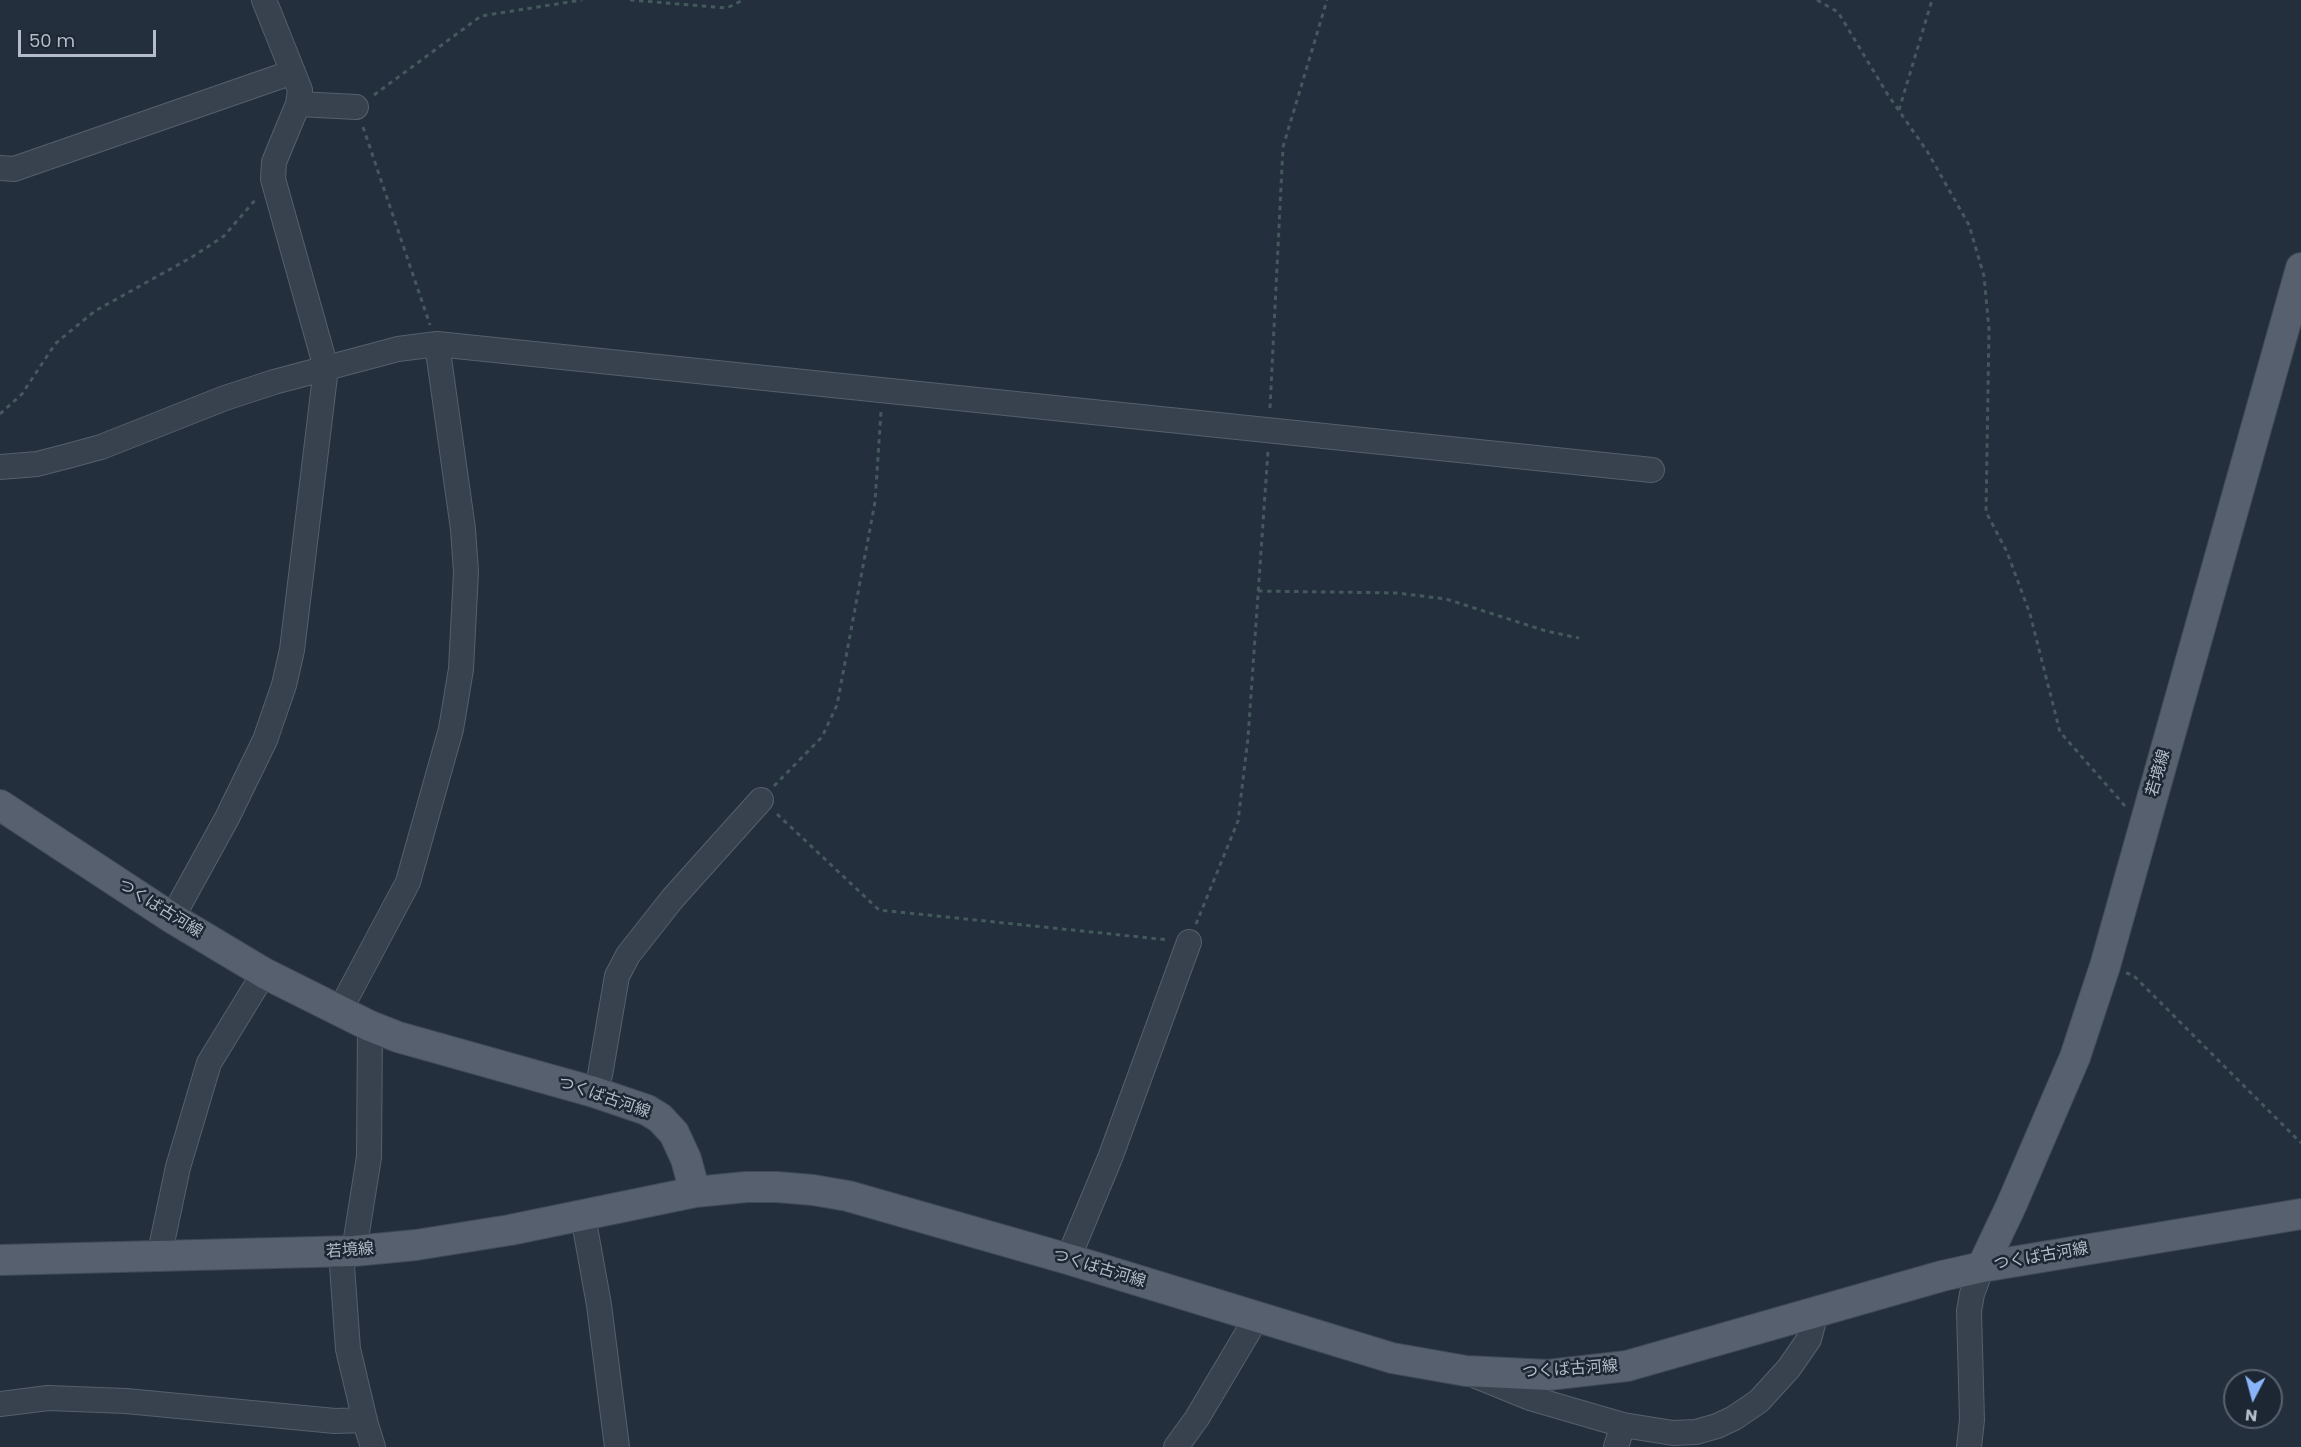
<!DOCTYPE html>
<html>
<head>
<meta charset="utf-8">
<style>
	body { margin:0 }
	#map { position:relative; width:2301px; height:1447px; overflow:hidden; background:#242f3e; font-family:Poppins,sans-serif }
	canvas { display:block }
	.north { position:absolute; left:2223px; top:1369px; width:60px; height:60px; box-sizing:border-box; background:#1d2633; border:2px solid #59626f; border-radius:50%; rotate:186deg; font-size:16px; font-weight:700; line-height:24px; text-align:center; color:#b4bcc9 }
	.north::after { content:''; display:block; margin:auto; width:21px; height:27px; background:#8ab4f8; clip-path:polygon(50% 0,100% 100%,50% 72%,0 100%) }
	.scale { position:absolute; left:18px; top:30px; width:138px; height:27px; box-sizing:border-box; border:3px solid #b4bcc9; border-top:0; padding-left:8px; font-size:18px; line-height:21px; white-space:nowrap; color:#b4bcc9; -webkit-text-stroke:4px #1d2633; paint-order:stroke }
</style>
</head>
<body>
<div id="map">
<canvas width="2301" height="1447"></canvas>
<div class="north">N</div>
<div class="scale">50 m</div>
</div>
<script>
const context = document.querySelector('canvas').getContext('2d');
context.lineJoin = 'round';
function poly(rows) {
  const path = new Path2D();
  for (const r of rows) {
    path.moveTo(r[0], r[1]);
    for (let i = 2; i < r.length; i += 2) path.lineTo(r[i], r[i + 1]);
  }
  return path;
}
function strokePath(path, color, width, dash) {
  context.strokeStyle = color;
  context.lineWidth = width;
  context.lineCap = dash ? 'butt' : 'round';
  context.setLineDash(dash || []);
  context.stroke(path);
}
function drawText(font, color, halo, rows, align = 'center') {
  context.font = font + ' Poppins,"Noto Sans JP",sans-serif';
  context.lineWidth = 5;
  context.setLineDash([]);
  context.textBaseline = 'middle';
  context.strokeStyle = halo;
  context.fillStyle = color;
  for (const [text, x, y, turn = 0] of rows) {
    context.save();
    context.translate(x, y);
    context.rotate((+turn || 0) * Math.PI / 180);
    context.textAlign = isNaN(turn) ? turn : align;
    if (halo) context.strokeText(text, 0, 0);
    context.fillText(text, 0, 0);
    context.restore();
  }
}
const minor = poly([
	[298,104,356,107],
	[0,168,14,169,293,72],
	[0,467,37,464,68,456,101,447,225,398,274,382,398,349,437,344,1652,470],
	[172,918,227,818,265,740,284,685,292,650,326,368,273,179,274,162,298,104,300,90,264,0],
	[340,1010,408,882,451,729,461,669,466,572,463,529,437,344],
	[594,1092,600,1075,617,976,628,955,673,898,761,800],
	[583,1216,599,1305,617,1447],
	[354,1251,369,1157,370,1026],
	[341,1252,348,1349,366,1425,373,1447],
	[159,1257,178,1167,209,1063,264,973],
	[1068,1259,1110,1158,1189,942],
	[1476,1376,1530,1398,1623,1425,1673,1433,1696,1432,1717,1426,1734,1418,1759,1401,1789,1368,1809,1339,1816,1313],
	[0,1404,48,1398,126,1401,335,1421,365,1420],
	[1176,1447,1197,1418,1257,1317],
	[1616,1447,1623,1425],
	[1969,1447,1972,1420,1969,1311,1972,1294,1982,1267]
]);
const major = poly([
	[0,805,172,918,264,973,370,1026,398,1037,594,1092,647,1110,660,1118,674,1133,686,1159,695,1192],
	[0,1260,354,1251,416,1245,510,1230,695,1192,746,1187,777,1187,813,1190,848,1196,1068,1259,1392,1358,1466,1371,1548,1375,1627,1366,1942,1276,1982,1267,2301,1214],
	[1982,1267,2011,1206,2075,1057,2105,966,2301,268]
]);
strokePath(minor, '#565f6c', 26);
strokePath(major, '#414a57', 32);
strokePath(poly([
	[630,0,727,8,743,0],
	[1817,0,1838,12,1888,95,1927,151,1969,225,1984,276,1989,329,1986,512,2007,552,2030,614,2060,732,2125,806],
	[374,95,481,16,582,0],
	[1899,110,1932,0],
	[363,127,430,325],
	[1270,408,1283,147,1327,0],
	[0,414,22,394,55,344,68,333,95,311,192,257,224,236,256,199],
	[1258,591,1397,593,1446,599,1546,631,1579,638],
	[774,786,822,737,837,705,875,502,881,412],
	[777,814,879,910,1169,940],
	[1196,924,1238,821,1248,738,1268,451],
	[2126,973,2133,975,2301,1143]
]), '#44595c', 3, [4.5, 4.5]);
strokePath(minor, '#38414e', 24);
strokePath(major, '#56606e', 30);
drawText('16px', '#b4bcc9', '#1d2633', [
	["若境線",2159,773,-74],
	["つくば古河線",160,909,32],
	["つくば古河線",604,1098,19],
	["若境線",350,1251,-4],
	["つくば古河線",2041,1257,-10],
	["つくば古河線",1099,1269,17],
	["つくば古河線",1570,1370,-4]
]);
</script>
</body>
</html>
